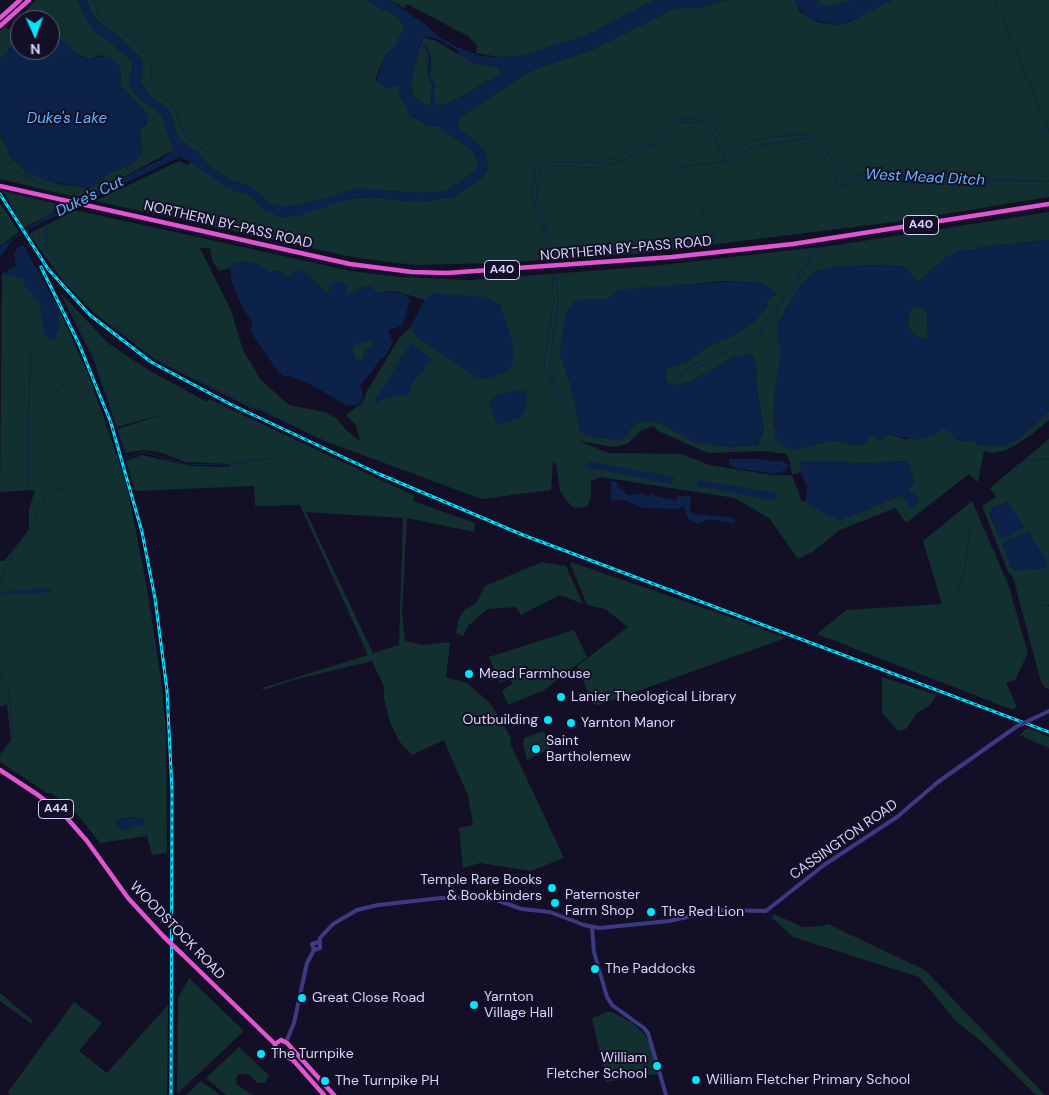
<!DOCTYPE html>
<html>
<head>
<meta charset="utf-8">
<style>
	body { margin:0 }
	#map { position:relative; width:1049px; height:1095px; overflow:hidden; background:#130f26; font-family:"DM Sans",sans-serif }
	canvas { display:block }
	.north { position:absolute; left:10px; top:10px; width:50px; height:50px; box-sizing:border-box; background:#130f26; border:1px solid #625e7d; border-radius:50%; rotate:178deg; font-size:14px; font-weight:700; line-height:20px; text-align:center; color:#d9d4ff }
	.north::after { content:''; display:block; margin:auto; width:18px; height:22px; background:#00e5ff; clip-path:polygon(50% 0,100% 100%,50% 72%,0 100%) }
</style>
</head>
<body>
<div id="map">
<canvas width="1049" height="1095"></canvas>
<div class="north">N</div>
</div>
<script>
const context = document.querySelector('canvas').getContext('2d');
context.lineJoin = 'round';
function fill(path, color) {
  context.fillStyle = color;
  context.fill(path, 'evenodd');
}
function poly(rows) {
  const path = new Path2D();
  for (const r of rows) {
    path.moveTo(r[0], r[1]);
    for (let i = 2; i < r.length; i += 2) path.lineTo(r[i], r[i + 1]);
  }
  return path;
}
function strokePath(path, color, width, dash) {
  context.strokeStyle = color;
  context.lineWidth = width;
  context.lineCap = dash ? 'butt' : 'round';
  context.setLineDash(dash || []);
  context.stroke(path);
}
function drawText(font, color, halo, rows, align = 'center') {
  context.font = font + ' "DM Sans",sans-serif';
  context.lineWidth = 4;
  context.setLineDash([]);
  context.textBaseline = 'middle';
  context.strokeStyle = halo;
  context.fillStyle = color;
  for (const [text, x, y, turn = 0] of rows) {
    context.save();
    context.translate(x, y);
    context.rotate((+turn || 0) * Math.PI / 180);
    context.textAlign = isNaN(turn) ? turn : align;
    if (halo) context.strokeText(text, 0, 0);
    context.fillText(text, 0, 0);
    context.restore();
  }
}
fill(poly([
	[36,0,77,0,94,32,102,35,133,62,130,87,138,96,161,115,174,150,83,199,0,179,0,134,13,161,20,164,24,171,58,184,89,188,94,186,108,174,129,165,142,155,140,130,147,123,143,109,120,84,121,76,102,55,89,59,71,51,67,45,54,36,50,37,50,20,20,20,20,35,0,60,0,31,4,27,9,29],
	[87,0,367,0,381,9,395,15,405,28,394,47,384,57,375,80,388,89,395,85,398,86,400,97,411,116,427,125,440,127,463,143,475,154,478,163,477,170,450,189,439,192,421,193,355,189,303,205,280,207,270,204,252,187,233,181,212,169,197,152,179,140,169,109,148,94,141,83,142,61,120,37,101,25,92,13],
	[390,0,655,0,585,36,521,56,498,57,476,53,477,46,468,36,407,4,404,8],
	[727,0,795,0,800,12,818,22,834,25,849,22,892,0,1049,0,1049,197,902,221,637,254,495,263,413,265,352,257,95,201,179,161,188,165,189,162,194,164,227,188,251,195,265,211,283,217,349,199,372,197,418,202,453,197,481,179,488,168,482,147,457,127,459,118,470,110,533,70,592,50,670,11,687,7,696,9],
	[816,0,855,0,831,7,819,4],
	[423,37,436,41,473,63,497,67,501,73,452,102,432,107,435,103,433,93,436,86,430,77,431,58,428,48,423,42],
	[421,43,428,53,427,77,433,86,430,107,420,102,413,96,410,81],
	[3,191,65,206,24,228],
	[0,203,19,232,3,244,0,244],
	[75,210,351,271,401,277,471,280,653,266,837,245,1049,212,1049,240,982,247,947,257,918,281,914,279,906,267,889,265,842,266,822,269,813,273,796,291,777,338,782,351,774,397,774,427,792,450,833,440,855,445,874,434,879,440,887,434,905,439,934,434,941,430,949,430,956,440,972,441,983,446,1001,446,1015,441,1026,433,1049,411,1049,420,1031,435,1007,450,993,453,984,451,978,482,969,474,906,523,895,508,840,530,812,552,798,559,770,519,735,498,600,477,591,481,591,498,587,507,577,508,571,506,560,491,556,464,553,460,551,490,481,499,325,441,254,408,253,409,154,359,92,311,63,281,29,234],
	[200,248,210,248,212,260,219,271,230,268,235,263,258,264,270,272,278,271,288,277,309,275,324,292,329,293,330,287,347,294,356,292,364,286,379,293,387,291,398,292,425,300,410,328,399,338,367,391,363,402,346,415,356,425,360,441,347,431,336,418,324,412,289,405,261,380,243,350,231,310],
	[724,281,760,282,755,322,727,339,711,345,688,361,666,369,665,376,667,383,675,386,690,382,735,356,757,371,756,384,764,431,757,445,731,447,694,442,661,423,649,420,638,422,619,440,586,436,580,430,570,382,560,354,567,311,584,299,608,299,616,291],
	[433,293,464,297,477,349],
	[654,426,658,431,708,453,763,451,786,454,790,462,792,475,772,475,709,465,682,454,608,453,579,441,613,447,627,444,642,430],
	[801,461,847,461,855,464,907,461,913,477,912,486,907,490,911,495,906,501,902,495,840,520,811,506,806,500,802,502,792,475,801,472],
	[29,270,58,307,87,371,119,461,128,491,146,583,161,679,166,731,167,853,152,855,147,836,100,843,73,809,51,793,47,793,0,762,0,754,11,740,7,704,0,707,0,561,4,561,29,530,29,509,35,490,0,492,2,274,7,271],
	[135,817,144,825,134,825,124,830,121,827,118,819],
	[60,292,108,343,145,368,207,402,209,399,415,496,413,501,475,523,474,532,407,518,402,612,405,641,423,645,450,642,446,677,467,683,488,701,495,711,511,738,510,743,564,858,531,871,480,863,463,868,459,828,473,825,468,796,451,757,444,740,412,755,399,741,390,722,384,699,384,687,372,661,294,680,264,690,262,688,368,655,300,505,255,506,254,486,135,491,126,461,142,455,190,466,226,467,229,467,229,464,185,462,159,452,143,450,125,453,117,429,168,413,117,427,94,361],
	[306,512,403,518,399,645,373,653],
	[914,306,923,308,927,314,928,337,924,340,913,334,908,326,909,314],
	[367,340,374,343,366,351,362,360,357,361,353,355,352,348,358,343],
	[1049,439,1049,605,1041,605,1049,606,1049,689,1045,688,1041,682,1013,577,1008,572,982,506,996,497,990,488],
	[1008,502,1000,538,990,515,993,507],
	[1002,544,1046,568,1014,570],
	[972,501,1008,584,1028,653,1015,680,1006,683,1017,707,1013,710,817,634,846,610,942,604,923,541],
	[542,562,566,566,583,604,560,595,521,615,516,607,487,609,471,624,469,624,463,636,456,633,459,618,464,610,476,603,485,586],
	[571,562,727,616,786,638,599,705,593,704,577,666,628,627,605,609,587,605,571,566],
	[574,630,587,657,544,690,508,705,502,691,513,683,509,679,500,683,489,657],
	[882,677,937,695,929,706,918,712,906,729,898,731,882,713],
	[1029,728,1049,737,1049,748,1019,735],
	[544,731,551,748,527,760,523,744,524,738],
	[774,914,803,927,823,926,828,924,925,970,1045,1095,1036,1095,981,1041,956,1021,919,977,793,937,771,917],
	[189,978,244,1031,177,1094,178,998],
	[0,993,32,1020,33,1025,0,1001],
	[74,1002,102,1023,79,1051,107,1073,168,1005,167,1095,10,1095,7,1093],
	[610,1011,631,1022,644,1033,650,1043,658,1074,606,1082,592,1018],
	[239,1047,270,1076,266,1078,266,1083,258,1083,248,1074,238,1074,236,1079,237,1085,253,1095,226,1095,206,1078],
	[201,1081,220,1095,186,1095]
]), '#12302f');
fill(poly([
	[77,0,87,0,92,13,101,25,120,37,140,57,143,66,141,83,148,94,169,109,179,140,197,152,212,169,233,181,252,187,270,204,290,207,355,189,421,193,439,192,450,189,477,170,478,163,475,154,463,143,446,133,440,127,427,125,409,114,400,97,398,86,395,85,388,89,376,82,384,57,394,47,405,28,395,15,381,9,367,0,390,0,426,25,439,37,457,47,482,56,498,57,521,56,585,36,655,0,727,0,696,9,687,7,670,11,592,50,533,70,470,110,459,118,457,127,482,147,487,157,488,168,481,179,453,197,418,202,372,197,348,199,302,215,283,217,265,211,251,195,227,188,194,164,180,157,31,228,11,242,0,257,0,244,6,243,45,217,82,200,86,196,160,160,174,150,161,115,138,96,130,87,129,80,133,69,133,62,102,35,94,32],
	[423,36,438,39,459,51,458,54,466,59,481,65,497,67,501,73,452,102,432,107,435,104,433,93,436,86,429,72,430,52,423,42],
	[420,43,428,53,427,77,433,85,429,92,432,98,430,107,420,102,411,92,412,86,410,81,412,80],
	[795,0,816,0,819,4,831,7,855,0,892,0,857,19,834,25,805,17],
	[20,35,20,50,50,50,50,37,54,36,60,38,80,56,89,59,108,56,117,63,121,70,120,84,148,114,149,119,140,130,142,155,129,165,108,174,94,186,89,188,51,182,24,171,20,164,13,161,0,134,0,60],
	[1049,240,1049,411,1026,433,1015,441,1002,446,983,446,972,441,956,440,949,430,941,430,934,434,917,440,887,434,881,441,874,434,862,446,833,440,792,450,783,447,775,437,774,397,781,352,777,338,777,324,796,291,813,272,822,269,842,266,889,265,906,267,914,279,918,281,947,257,961,249,970,251,982,247],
	[914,306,923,308,927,314,928,337,924,339,913,334,908,326,909,314],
	[19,246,24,246,58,307,60,327,54,340,45,337,39,302,26,288,23,279,4,275,7,271,16,266,14,253],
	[245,261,258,264,270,272,278,271,288,277,297,270,309,275,324,292,328,293,333,281,342,282,347,286,347,294,356,292,364,286,372,286,375,292,379,293,387,291,406,295,410,301,402,326,388,330,393,342,387,355,381,359,361,385,363,400,357,405,347,406,310,384,290,376,284,377,276,369,258,343,250,330,253,322,243,309,232,283,230,268,235,263],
	[367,340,374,343,366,351,362,360,357,361,353,355,352,348,358,343],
	[739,281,760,282,770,287,776,295,768,299,767,307,755,322,727,339,711,345,688,361,667,369,665,376,667,383,675,386,690,382,735,356,752,354,756,362,756,384,764,431,756,445,731,447,693,442,661,423,649,420,638,422,631,428,627,437,619,440,586,436,580,430,570,382,560,354,564,321,567,311,574,302,584,299,608,299,616,291,634,288],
	[433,293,486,297,500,304,513,343,514,358,509,371,486,379,476,377,415,336,410,328,425,299],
	[411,343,433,359,414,380,408,395,387,398,375,405,375,399],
	[514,390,525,391,527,397,525,412,521,417,497,425,489,406,492,397],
	[729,459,756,459,783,462,788,464,786,470,774,474,735,468,729,464],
	[587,461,674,477,674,481,672,484,585,467],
	[801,461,847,461,856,464,907,461,915,482,907,490,918,497,919,503,910,508,902,495,840,520,811,506,806,500,807,487,799,467],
	[698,480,772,492,777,493,777,497,775,501,697,486],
	[611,481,617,482,619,488,628,495,643,493,650,496,653,492,655,496,675,500,677,499,677,496,691,496,690,512,695,514,731,517,735,519,735,522,732,523,709,519,698,524,689,520,683,506,678,509,644,508,624,500,611,501],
	[1009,502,1025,528,1002,539,999,536,990,512,993,507],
	[1029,531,1047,563,1046,568,1017,570,1011,567,1002,542],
	[47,588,53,592,0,595,3,592],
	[138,817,145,819,144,825,134,825,124,830,116,825,115,820,118,819]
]), '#0c2248');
strokePath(poly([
	[93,0,101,18,132,39,144,53,151,65,151,83,154,89,172,105,187,138,214,156,220,163,216,172],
	[995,0,1049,131],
	[0,153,22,175,42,183,44,186],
	[46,225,47,249],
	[38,237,80,291,107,318,138,343,199,380,327,442],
	[717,238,677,167,726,162],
	[555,258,536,196,540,172,550,165,596,168,618,163,653,146,681,122,708,124,726,162,752,147,806,138,836,171,838,186,868,178,920,184],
	[810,258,806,270,761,334,679,377,686,369,761,329,810,258,818,247],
	[551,259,532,196,535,171,552,162,601,162,651,144,679,118,712,121,730,154,755,140,795,134,809,135,826,151,837,166,844,180,848,180,864,173,949,180,1049,181],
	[556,274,558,303,549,370,565,410],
	[552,275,554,302,544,365,560,411],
	[70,305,91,352,127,457],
	[32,410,75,377],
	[32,422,91,391],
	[305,438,311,434],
	[126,458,144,452,185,464,229,465,253,460,270,459,287,452,301,440],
	[1012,475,1025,460,1049,459],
	[28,484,30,350],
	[0,583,13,552,32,525,47,495,62,489,88,471,121,459],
	[953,600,964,574,971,521],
	[0,674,9,691,13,735,9,745,0,756]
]), '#0c2248', 1);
strokePath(poly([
	[1030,720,1049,711],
	[592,927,594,952,607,997,612,1005,644,1028,648,1033,666,1095],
	[314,950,312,944,318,942],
	[286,1042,294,1023,307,963,314,950,320,948,320,938,333,924,357,910,378,905,441,898,477,897,496,900,522,909,550,912,584,925,599,928,669,921,718,910,766,911,824,865,897,817,938,782,1016,727]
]), '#3d3a85', 4);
strokePath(poly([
	[0,18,20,0],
	[0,26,29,0],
	[0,186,350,264,412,272,447,273,672,257,793,244,1049,204],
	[0,770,38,795,66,817,87,841,128,898,164,937],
	[182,954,275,1044],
	[275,1044,281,1040,287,1043,334,1095],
	[275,1044,276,1052,293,1060,324,1095]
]), '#e055d1', 4.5);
const rail = poly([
	[0,194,48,269,90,315,151,362,230,404,379,474,523,535,1049,732],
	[41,267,79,344,111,423,142,532,155,598,167,690,172,791,171,1095]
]);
strokePath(rail, '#00e5ff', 3);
strokePath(rail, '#130f26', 1, [4]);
strokePath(poly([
	[1016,727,1030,720]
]), '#3d3a85', 4);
strokePath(poly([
	[164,937,182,954]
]), '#e055d1', 4.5);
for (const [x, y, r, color] of [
	[469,674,5,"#00e5ff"],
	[561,697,5,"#00e5ff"],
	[548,720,5,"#00e5ff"],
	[571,723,5,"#00e5ff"],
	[536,749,5,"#00e5ff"],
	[552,888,5,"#00e5ff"],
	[555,903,5,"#00e5ff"],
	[651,912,5,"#00e5ff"],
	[595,969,5,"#00e5ff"],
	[302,998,5,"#00e5ff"],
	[474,1005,5,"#00e5ff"],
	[261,1054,5,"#00e5ff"],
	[657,1066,5,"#00e5ff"],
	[696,1080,5,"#00e5ff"],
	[325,1081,5,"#00e5ff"]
]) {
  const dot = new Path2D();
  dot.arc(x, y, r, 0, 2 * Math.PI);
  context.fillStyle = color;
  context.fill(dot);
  strokePath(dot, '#130f26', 2);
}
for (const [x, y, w] of [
	[921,225,35],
	[502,270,35],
	[56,809,35]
]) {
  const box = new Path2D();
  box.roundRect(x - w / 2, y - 9.5, w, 19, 4);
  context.fillStyle = '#130f26';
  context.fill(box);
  strokePath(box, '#d9d4ff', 1);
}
drawText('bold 12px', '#d9d4ff', null, [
	["A40",921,225],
	["A40",502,270],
	["A44",56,809]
]);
drawText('14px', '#d9d4ff', '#130f26', [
	["NORTHERN BY-PASS ROAD",228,225,13],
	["NORTHERN BY-PASS ROAD",626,249,-5],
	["CASSINGTON ROAD",844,840,-35],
	["WOODSTOCK ROAD",177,931,46]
]);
drawText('14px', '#d9d4ff', '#130f26', [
	["Mead Farmhouse",479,674],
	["Lanier Theological Library",571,697],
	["Outbuilding",538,720,"right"],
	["Yarnton Manor",581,723],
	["Saint",546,741],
	["Bartholemew",546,757],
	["Temple Rare Books",542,880,"right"],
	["& Bookbinders",542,896,"right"],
	["Paternoster",565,895],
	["Farm Shop",565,911],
	["The Red Lion",661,912],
	["The Paddocks",605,969],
	["Yarnton",484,997],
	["Village Hall",484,1013],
	["Great Close Road",312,998],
	["The Turnpike",271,1054],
	["William",647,1058,"right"],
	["Fletcher School",647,1074,"right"],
	["William Fletcher Primary School",706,1080],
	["The Turnpike PH",335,1081]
], 'left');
drawText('italic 15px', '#62b6ff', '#130f26', [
	["Duke's Lake",67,119],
	["West Mead Ditch",925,178,3],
	["Duke's Cut",90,197,-26]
]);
</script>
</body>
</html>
